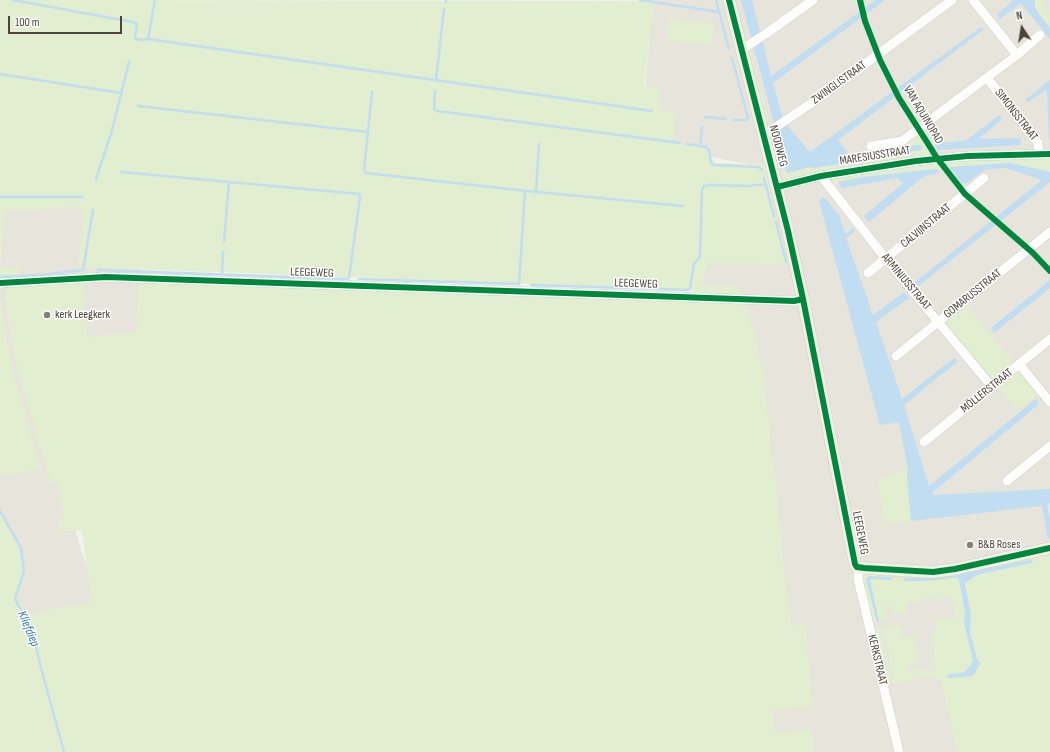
<!DOCTYPE html>
<html>
<head>
<meta charset="utf-8">
<style>
	body { margin:0 }
	#map { position:relative; width:1050px; height:752px; overflow:hidden; background:#f4f2ee; font-family:"Sofia Sans Condensed",sans-serif }
	canvas { display:block }
	.north { position:absolute; left:1002px; top:8px; width:40px; height:40px; -webkit-text-stroke:3px #fff; paint-order:stroke; rotate:348deg; font-size:11px; font-weight:700; line-height:16px; text-align:center; color:#4b4439 }
	.north::after { content:''; display:block; margin:auto; width:14px; height:18px; background:#4b4439; clip-path:polygon(50% 0,100% 100%,50% 72%,0 100%) }
	.scale { position:absolute; left:8px; top:16px; width:114px; height:18px; box-sizing:border-box; border:2px solid #4b4439; border-top:0; padding-left:5px; font-size:12px; line-height:14px; white-space:nowrap; color:#4b4439; -webkit-text-stroke:3px #fff; paint-order:stroke }
</style>
</head>
<body>
<div id="map">
<canvas width="1050" height="752"></canvas>
<div class="north">N</div>
<div class="scale">100 m</div>
</div>
<script>
const context = document.querySelector('canvas').getContext('2d');
context.lineJoin = 'round';
function fill(path, color) {
  context.fillStyle = color;
  context.fill(path, 'evenodd');
}
function poly(rows) {
  const path = new Path2D();
  for (const r of rows) {
    path.moveTo(r[0], r[1]);
    for (let i = 2; i < r.length; i += 2) path.lineTo(r[i], r[i + 1]);
  }
  return path;
}
function strokePath(path, color, width, dash) {
  context.strokeStyle = color;
  context.lineWidth = width;
  context.lineCap = dash ? 'butt' : 'round';
  context.setLineDash(dash || []);
  context.stroke(path);
}
function drawText(font, color, halo, rows, align = 'center') {
  context.font = font + ' "Sofia Sans Condensed",sans-serif';
  context.lineWidth = 3;
  context.setLineDash([]);
  context.textBaseline = 'middle';
  context.strokeStyle = halo;
  context.fillStyle = color;
  for (const [text, x, y, turn = 0] of rows) {
    context.save();
    context.translate(x, y);
    context.rotate((+turn || 0) * Math.PI / 180);
    context.textAlign = isNaN(turn) ? turn : align;
    if (halo) context.strokeText(text, 0, 0);
    context.fillText(text, 0, 0);
    context.restore();
  }
}
fill(poly([
	[645,0,1050,0,1050,558,969,572,997,702,965,752,812,752,773,739,770,706,785,631,697,307,698,261,785,260,764,167,670,149,643,111,653,2],
	[102,192,141,266,140,339,19,347,99,607,23,626,0,531,0,195]
]), '#e7e4dc');
fill(poly([
	[0,0,655,1,644,85,661,90,659,110,676,112,674,142,702,145,716,163,763,164,788,264,707,263,703,280,703,286,737,287,739,295,704,294,690,290,274,274,98,268,78,269,83,219,82,211,79,207,4,211,1,268,19,268,19,274,0,276],
	[1035,0,1044,0,1043,5,1050,16,1050,22,1047,24,1035,7],
	[669,18,715,24,711,46,666,39],
	[751,55,766,109,768,122,765,124,749,56],
	[776,133,786,172,788,173,811,167,814,168,916,152,917,145,901,147,901,144,919,134,932,154,849,165,785,179,773,135],
	[1050,157,1050,172,1010,163,949,167,942,162,968,160],
	[938,163,943,169,935,169,863,177,838,182,833,187,830,183,834,178,894,168],
	[83,281,87,337,136,332,139,283,620,298,746,305,756,340,764,375,771,449,778,499,783,566,791,625,805,624,813,706,772,711,775,735,812,729,814,752,0,752,0,509,17,545,23,564,18,600,28,616,57,608,92,603,82,531,61,531,58,522,63,519,64,514,62,503,56,482,50,481,18,370,11,337,5,294,7,288,12,287],
	[0,297,9,356,41,469,0,476],
	[967,305,1013,362,992,379,944,323],
	[1019,371,1038,394,1017,411,999,388],
	[908,469,907,478,911,521,884,524,878,480],
	[1050,552,1050,752,958,752,941,681,938,679,927,676,893,684,887,641,880,628,899,625,902,629,904,637,914,635,919,663,909,665,910,671,922,670,934,672,936,671,933,661,936,659,930,635,937,633,934,620,955,617,951,597,938,600,937,597,906,603,907,614,903,615,903,613,894,615,892,605,886,606,889,619,879,621,870,580,871,579,891,580,870,576,866,580,877,622,873,623,862,578,864,574,924,575],
	[1031,560,1033,561,1032,563,977,575,965,583,965,586,971,614,969,629,979,662,978,666,975,674,953,678,947,678,948,675,965,672,970,666,973,661,964,623,965,612,959,579,957,577,936,580,920,581,904,578,939,578],
	[878,628,885,648,891,684,888,685,875,633,876,629]
]), '#e1eecf');
fill(poly([
	[741,0,752,0,771,76,876,0,885,0,773,83,785,126,787,125,810,152,981,27,983,30,838,140,850,156,917,145,921,145,922,148,921,150,814,168,810,167,788,173,786,172,783,160,777,134],
	[1014,0,1035,0,1035,7,1038,13,1050,28,1050,39,1021,3,1000,19,997,14],
	[1050,80,1050,140,1049,139,1047,89,1028,102,1025,100],
	[999,115,1002,120,980,137,980,139,1018,138,1021,139,1020,145,938,150,936,148,937,143,963,141,968,139],
	[1010,163,1050,172,1050,182,917,287,914,283,1042,180,1006,168,984,170,967,183,962,183,949,167],
	[935,169,938,169,939,173,923,177,869,222,864,216,903,183,897,178,842,188,838,182,863,177],
	[823,197,827,200,839,215,845,233,847,233,853,228,855,231,846,238,873,315,904,292,909,298,876,322,902,399,954,358,957,362,904,405,929,486,1036,399,1039,404,932,493,934,495,1050,489,1050,503,1047,505,1050,520,1050,538,1048,539,1042,506,911,521,907,478,908,469,899,422,880,425,819,201],
	[1050,280,1050,288,994,333,991,328],
	[1031,560,1033,561,1032,563,977,575,965,583,965,586,971,614,970,632,977,660,981,664,978,666,975,674,971,676,947,678,948,675,965,672,970,666,973,661,964,623,965,612,959,579,957,577,936,580,920,581,904,581,903,578,939,578],
	[870,576,892,577,893,579,891,580,871,579,870,580,879,621,877,622,866,580,868,577]
]), '#c0ddf1');
strokePath(poly([
	[13,0,133,22,137,24,135,37,136,39,143,40,148,39,155,0],
	[640,0,719,12],
	[716,0,729,49],
	[446,2,446,0],
	[148,39,652,111],
	[0,74,121,93],
	[436,80,444,9],
	[435,91,434,109,437,111,680,143],
	[372,92,364,170,366,173,527,191,683,206],
	[138,106,368,132],
	[705,117,726,119],
	[732,120,746,120,748,118,732,58],
	[686,144,706,147,709,150,711,163,714,165,759,167,762,170],
	[700,146,702,127],
	[764,178,774,216],
	[96,179,111,134,129,62],
	[536,191,539,144],
	[0,197,83,197],
	[776,222,786,262],
	[224,241,229,182],
	[98,270,347,279,349,278,360,197,359,194,121,172],
	[222,274,223,252],
	[0,277,40,275,83,270,93,210],
	[359,279,519,284,525,191],
	[531,285,688,290,690,288,694,264,700,257,702,190,704,186,710,185,748,186,765,184],
	[0,511,21,548,24,571,15,599,24,615,35,641,40,664,64,752]
]), '#c0ddf1', 2.5);
const minor = poly([
	[973,0,1017,55],
	[741,50,767,33,813,0],
	[987,78,1038,143,1039,154],
	[764,135,813,102,952,0],
	[871,146,902,141,1017,55,1040,35],
	[821,176,886,259,992,387],
	[777,187,821,176,916,161,968,156,1050,154],
	[868,273,984,178],
	[0,283,106,277,794,301,803,299],
	[896,356,1050,232],
	[1019,364,1050,402],
	[924,442,1050,339],
	[1007,481,1050,446],
	[860,568,858,577,859,583,899,752]
]);
const major = poly([
	[729,0,788,231,803,299,855,564,857,567,864,568,933,572,955,569,1050,548]
]);
strokePath(minor, '#d2d0cb', 10);
strokePath(major, '#d6cebb', 13);
strokePath(minor, '#fdfdfc', 9);
strokePath(major, '#f2efe6', 12);
strokePath(poly([
	[729,0,788,231,803,299,855,564,857,567,864,568,933,572,955,569,1050,548],
	[860,0,865,21,880,60,899,98,937,158,965,194,1033,253,1050,271],
	[777,187,821,176,916,161,968,156,1050,154],
	[0,283,106,277,794,301,803,299]
]), '#00873e', 6);
for (const [x, y, r, color] of [
	[47,315,4,"#868178"],
	[970,545,4,"#868178"]
]) {
  const dot = new Path2D();
  dot.arc(x, y, r, 0, 2 * Math.PI);
  context.fillStyle = color;
  context.fill(dot);
  strokePath(dot, '#fff', 1.5);
}
drawText('12px', '#4b4439', '#fff', [
	["ZWINGLISTRAAT",839,83,-36],
	["VAN AQUINOPAD",923,115,59],
	["SIMONSSTRAAT",1016,115,52],
	["NOODWEG",778,146,75],
	["MARESIUSSTRAAT",875,156,-9],
	["CALVIJNSTRAAT",926,226,-40],
	["LEEGEWEG",312,273,2],
	["ARMINIUSSTRAAT",906,282,50],
	["LEEGEWEG",636,284,2],
	["GOMARUSSTRAAT",973,294,-39],
	["MÖLLERSTRAAT",987,391,-39],
	["LEEGEWEG",860,533,79],
	["KERKSTRAAT",877,660,77]
]);
drawText('12px', '#4b4439', '#fff', [
	["kerk Leegkerk",55,315],
	["B&B Roses",978,545]
], 'left');
drawText('italic 13px', '#2e7ab2', '#fff', [
	["Kliefdiep",28,629,67]
]);
</script>
</body>
</html>
